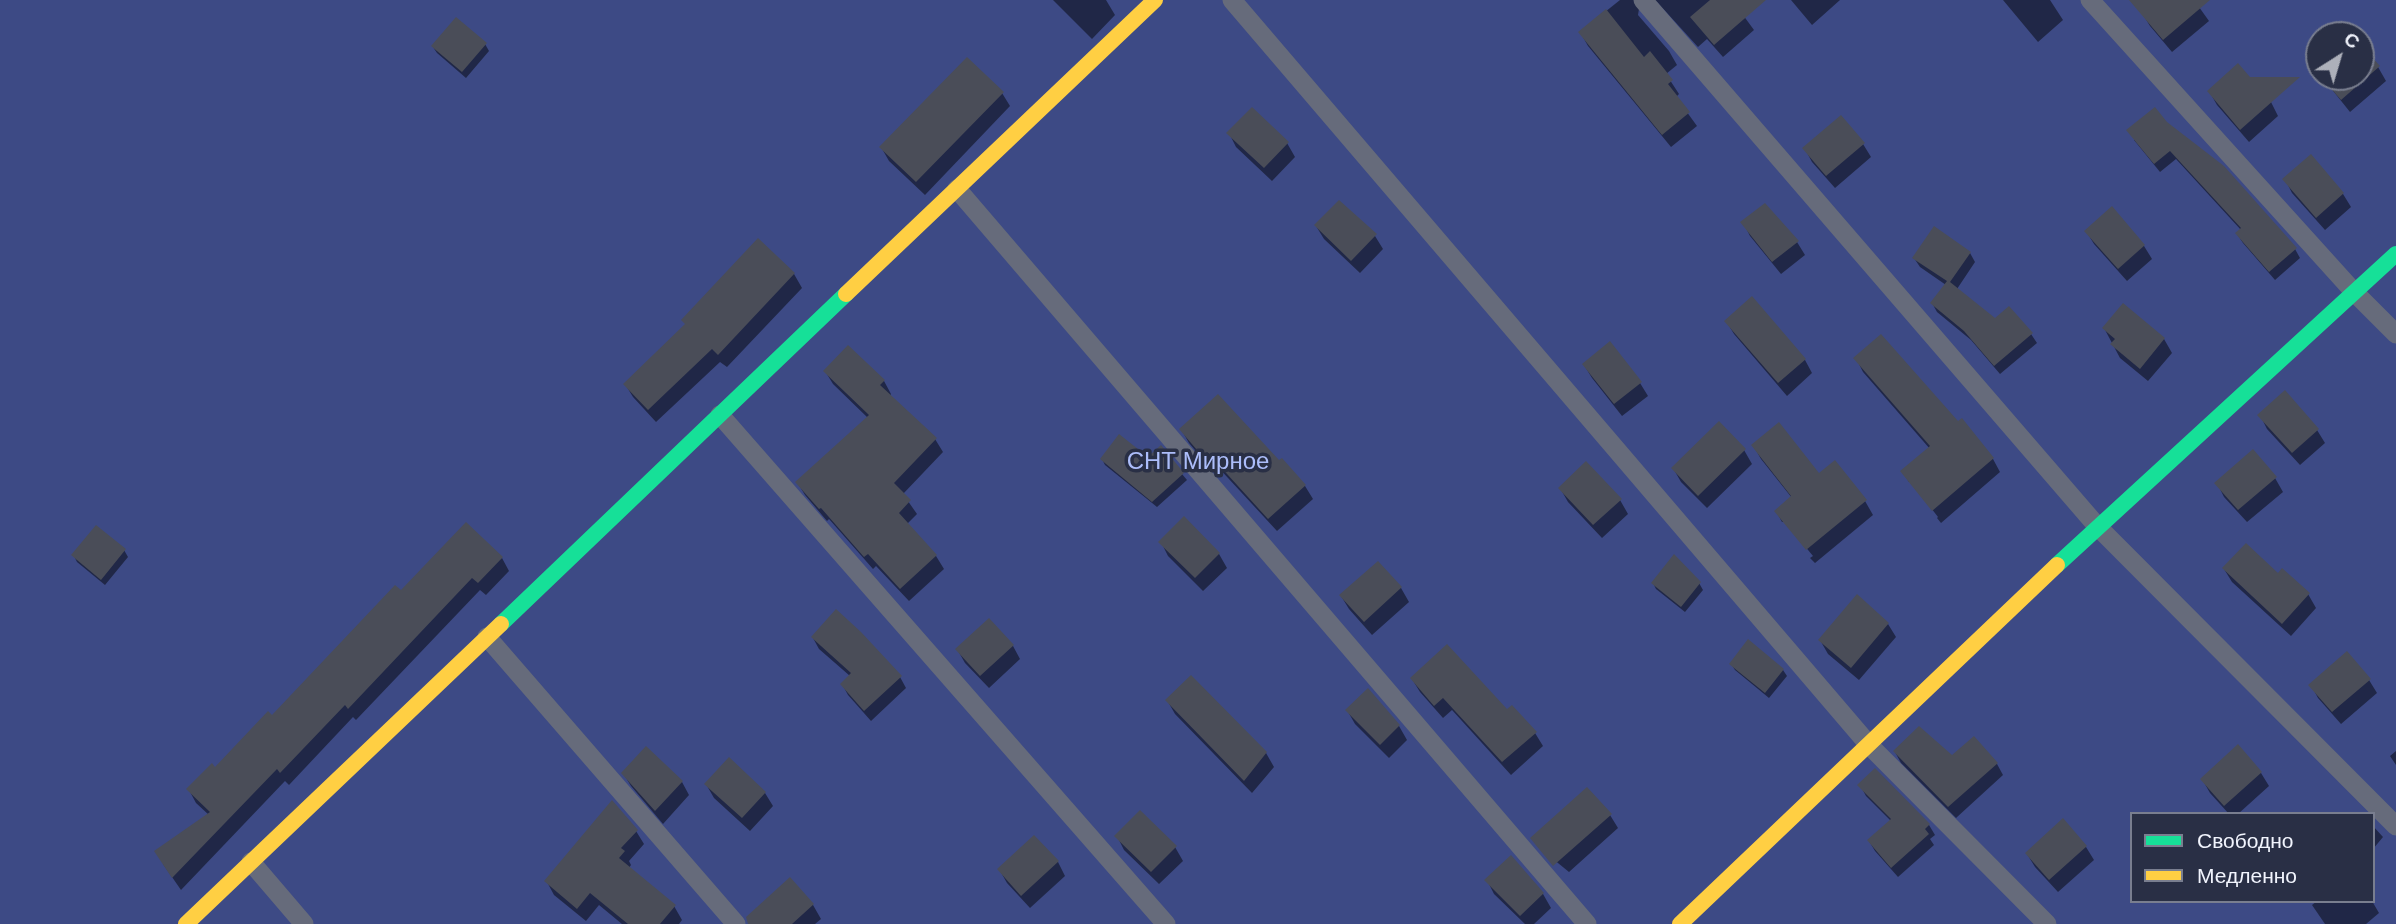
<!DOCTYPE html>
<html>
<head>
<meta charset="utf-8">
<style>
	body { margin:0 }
	#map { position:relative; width:2396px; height:924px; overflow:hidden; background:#2f323f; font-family:Helvetica,sans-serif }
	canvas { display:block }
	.legend { position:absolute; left:2130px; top:812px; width:245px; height:91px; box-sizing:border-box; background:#292f45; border:2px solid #797e8f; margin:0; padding:9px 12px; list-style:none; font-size:21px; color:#f1f4fd }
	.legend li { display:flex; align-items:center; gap:14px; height:35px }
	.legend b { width:35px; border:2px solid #797e8f }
	.north { position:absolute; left:2305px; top:21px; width:70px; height:70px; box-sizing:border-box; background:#292f45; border:2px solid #797e8f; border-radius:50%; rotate:37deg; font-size:19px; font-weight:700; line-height:28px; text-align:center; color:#f1f4fd }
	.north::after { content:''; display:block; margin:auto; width:24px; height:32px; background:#adb0ba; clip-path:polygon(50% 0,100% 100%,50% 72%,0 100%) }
</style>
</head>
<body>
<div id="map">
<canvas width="2396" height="924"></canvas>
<ul class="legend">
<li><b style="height:9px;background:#16e098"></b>Свободно</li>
<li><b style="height:9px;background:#ffcf43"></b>Медленно</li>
</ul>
<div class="north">С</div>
</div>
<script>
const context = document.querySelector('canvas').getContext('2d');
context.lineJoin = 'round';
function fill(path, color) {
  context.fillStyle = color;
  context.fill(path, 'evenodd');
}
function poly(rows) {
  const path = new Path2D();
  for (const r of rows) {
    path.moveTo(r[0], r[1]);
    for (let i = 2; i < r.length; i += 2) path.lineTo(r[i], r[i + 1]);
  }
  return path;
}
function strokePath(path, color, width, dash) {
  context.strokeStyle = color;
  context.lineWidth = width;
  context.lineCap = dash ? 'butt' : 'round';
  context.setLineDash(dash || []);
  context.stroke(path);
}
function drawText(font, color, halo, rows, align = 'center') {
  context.font = font + ' Helvetica,sans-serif';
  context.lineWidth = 7;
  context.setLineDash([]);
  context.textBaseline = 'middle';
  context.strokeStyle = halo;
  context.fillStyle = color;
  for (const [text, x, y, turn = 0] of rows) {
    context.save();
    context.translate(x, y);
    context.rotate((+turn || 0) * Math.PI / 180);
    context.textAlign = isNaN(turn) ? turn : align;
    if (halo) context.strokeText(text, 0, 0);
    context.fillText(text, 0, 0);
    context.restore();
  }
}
fill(poly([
	[0,0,2396,0,2396,924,0,924],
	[2319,35,2361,35,2361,77,2319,77],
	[2132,814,2373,814,2373,901,2132,901]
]), '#3d4a85');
fill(poly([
	[1053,0,1106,0,1115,15,1092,39],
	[1620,0,1732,0,1754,30,1723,57,1707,39,1698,47,1657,2,1639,9,1638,15,1669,51,1677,65,1666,74,1679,94,1676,97,1697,126,1671,147,1588,46,1580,32],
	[1791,0,1840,0,1812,25],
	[2003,0,2050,0,2063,20,2038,42],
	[2156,0,2194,0,2209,21,2172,52,2150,26,2142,13],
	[485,44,489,51,466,78,437,53,433,47],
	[2361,47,2378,67,2386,81,2350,112,2322,77,2361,77],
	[2209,91,2271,102,2278,116,2249,142,2217,105],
	[1002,93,1010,106,925,195,889,161,881,147],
	[2165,123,2295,249,2300,258,2275,280,2243,243,2237,234,2241,230,2176,159,2160,172,2134,140],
	[1229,133,1287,143,1295,157,1272,181,1236,147],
	[1863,144,1871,157,1835,188,1812,162,1805,149],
	[2285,179,2343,194,2351,207,2325,230,2292,193],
	[1743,222,1797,242,1805,255,1781,274,1750,236],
	[1316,226,1375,236,1383,249,1360,273,1324,239],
	[2086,231,2144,246,2152,259,2127,281,2094,244],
	[758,240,794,274,802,288,727,367,720,362,656,422,633,397,625,384,686,325],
	[1970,253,1975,262,1957,289,1995,320,2031,334,2037,343,2000,374,1971,340,1937,312,1932,303,1946,285,1920,267,1914,258],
	[2123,305,2164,339,2172,353,2148,381,2120,358,2104,328],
	[1726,321,1805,360,1812,373,1787,396,1734,334],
	[1856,358,1958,423,1993,459,2000,472,1941,523,1937,518,1938,517,1911,482,1909,482,1902,471,1930,449,1863,372],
	[1584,365,1640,383,1648,396,1622,416,1592,378],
	[825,371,884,381,891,394,890,396,935,439,943,452,903,494,917,514,907,524,936,556,944,569,909,601,876,566,873,569,829,519,827,521,805,495,797,482,868,418,833,384],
	[2260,415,2317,430,2325,443,2300,465,2267,429],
	[1181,429,1279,462,1305,486,1313,499,1277,531,1216,465,1211,469,1189,443],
	[1753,445,1819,475,1865,501,1873,515,1815,563,1810,558,1813,556,1785,522,1782,522,1776,511,1792,498,1761,459],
	[1160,448,1187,480,1157,507,1105,465,1102,459,1148,459],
	[1744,450,1752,464,1707,508,1681,482,1673,468],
	[2275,478,2283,492,2247,522,2224,497,2217,483],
	[1560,488,1620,500,1628,514,1602,538,1568,502],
	[1161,542,1219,554,1227,568,1203,591,1168,556],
	[124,550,128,557,105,585,77,562,74,556],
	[502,558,509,571,486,595,480,590,356,720,353,717,289,785,285,781,181,890,163,864,209,815,196,803,189,790,215,769,272,717,401,593],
	[1378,563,1401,588,1409,602,1372,635,1349,609,1341,596],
	[2224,569,2278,575,2308,594,2316,608,2291,636,2232,582],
	[1653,583,1699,583,1703,590,1685,612,1656,589],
	[1888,624,1896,637,1859,680,1828,654,1820,640],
	[813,638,900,677,906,688,871,721,848,695,842,684,850,676,819,649],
	[1013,646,1020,659,989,688,965,663,957,649],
	[1731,664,1783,670,1787,676,1769,698,1735,670],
	[1412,679,1535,733,1543,746,1511,775,1452,710,1443,718,1420,692],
	[2369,680,2377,693,2341,724,2318,698,2311,685],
	[1167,700,1266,753,1274,767,1252,793,1175,714],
	[1347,710,1399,726,1407,740,1389,758,1355,724],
	[2396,751,2396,765,2390,756],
	[1895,752,1997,764,2003,775,1956,818,1901,763],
	[623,773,682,782,689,795,663,824,631,786],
	[2261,773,2269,786,2238,814,2229,814,2210,793,2202,779],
	[706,784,765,793,773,806,750,831,714,798],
	[1860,785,1929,825,1935,835,1930,839,1934,845,1898,877,1875,851,1869,841,1891,821,1866,796],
	[1610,815,1618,828,1569,872,1542,850],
	[2373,826,2383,837,2373,849],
	[636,831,644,844,629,861,631,865,629,868,674,906,682,920,679,924,622,924,599,905,586,921,554,895,547,882],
	[1117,836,1175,847,1183,861,1159,884,1124,850],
	[1034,837,1058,862,1065,876,1030,908,1007,883,999,869],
	[2086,847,2094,860,2058,892,2035,867,2027,854],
	[789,880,813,905,821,919,815,924,749,924],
	[1487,880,1543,894,1551,908,1534,924,1525,924,1494,894],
	[2317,901,2372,901,2379,913,2366,924,2325,924,2312,905]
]), '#0007');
fill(poly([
	[1710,0,1766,0,1714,45,1690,17],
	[2129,0,2210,0,2163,40],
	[1606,9,1644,57,1650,51,1673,80,1668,84,1690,112,1662,135,1578,32],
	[456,17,487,43,462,72,431,46],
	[2361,45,2380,66,2341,100,2321,77,2361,77],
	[967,57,1004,92,916,182,879,147],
	[2238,63,2250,77,2300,77,2240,130,2207,91],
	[1252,107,1289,142,1264,168,1226,133],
	[2155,107,2167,122,2224,166,2297,248,2269,272,2235,233,2241,228,2170,151,2154,164,2126,130],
	[1841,115,1865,143,1826,176,1802,148],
	[2311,154,2344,193,2316,218,2282,179],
	[1339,200,1377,234,1351,261,1314,225],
	[1765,203,1799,241,1772,262,1740,222],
	[2112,206,2145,245,2118,269,2084,231],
	[1934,226,1971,252,1950,282,1995,318,2009,306,2033,333,1994,366,1964,331,1930,303,1947,281,1912,258],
	[758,238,795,273,718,355,712,349,648,410,623,384,685,324,681,320],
	[1752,296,1806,359,1778,383,1724,321],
	[2123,303,2165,338,2140,369,2110,344,2115,339,2102,328],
	[1881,334,1958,421,1962,418,1994,458,1932,511,1900,471,1930,446,1853,358],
	[1610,341,1642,382,1614,404,1582,364],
	[848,345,885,380,880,385,937,438,894,483,911,500,899,513,937,555,900,589,868,554,864,557,821,508,819,509,795,482,869,415,823,371],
	[2285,390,2319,429,2292,453,2257,415],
	[1218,394,1279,460,1282,458,1306,485,1268,519,1207,452,1203,457,1179,429],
	[1719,421,1746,449,1698,496,1671,468],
	[1779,422,1819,473,1835,460,1867,500,1806,550,1774,511,1791,496,1751,445],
	[1119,434,1148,457,1161,445,1184,473,1152,502,1100,459],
	[2253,449,2277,477,2238,510,2214,483],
	[1586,461,1622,499,1593,525,1558,488],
	[1184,516,1220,553,1195,578,1158,542],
	[466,522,503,557,478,583,472,578,348,709,345,705,280,773,277,769,172,878,154,851,210,812,186,789,212,763,215,767,268,711,272,715,395,585,401,590],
	[96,525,126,549,101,580,71,555],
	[2246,543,2278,573,2282,568,2310,593,2282,624,2222,568],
	[1674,554,1701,582,1681,607,1651,583],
	[1378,561,1402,587,1364,622,1339,595],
	[1857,594,1889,623,1851,668,1818,640],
	[836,609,861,632,902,676,864,711,840,684,851,673,811,637],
	[989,618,1014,645,980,676,955,649],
	[1748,639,1784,669,1765,693,1729,664],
	[1447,644,1507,709,1512,705,1537,732,1502,762,1443,698,1434,706,1410,678],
	[2347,651,2371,679,2332,712,2308,685],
	[1191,675,1267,752,1244,781,1165,700],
	[1368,688,1400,725,1380,745,1345,710],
	[1919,726,1952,755,1974,736,1998,763,1948,807,1893,751],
	[2238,744,2262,772,2224,806,2200,779],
	[646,746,683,781,655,811,621,773],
	[729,757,766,792,742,818,704,784],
	[1875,768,1930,824,1925,829,1929,834,1891,868,1867,840,1891,819,1857,785],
	[1587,787,1612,814,1553,866,1530,838],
	[612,800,638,830,621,848,625,851,619,858,676,905,660,924,628,924,590,893,577,909,544,881],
	[1140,810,1177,846,1151,872,1114,836],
	[2063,818,2087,846,2049,880,2025,853],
	[1034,835,1059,861,1021,896,997,869],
	[1511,855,1544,893,1520,916,1484,880],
	[790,877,814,904,792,924,748,924,746,917]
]), '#4a4d58');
strokePath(poly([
	[1232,0,1869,745,2047,924],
	[1643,0,2097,526,2396,826],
	[2090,0,2354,292,2396,334],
	[957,189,1587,924],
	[720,415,1166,924],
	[487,637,736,924],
	[251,862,304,924]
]), '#666b7b', 19);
strokePath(poly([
	[2057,565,2396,254],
	[501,624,846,294]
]), '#16e098', 16);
strokePath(poly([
	[846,294,1155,0],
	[186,924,501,624],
	[1680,924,2057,565]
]), '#ffcf43', 16);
drawText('24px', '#acbdfa', '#292f45', [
	["СНТ Мирное",1198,462]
]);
</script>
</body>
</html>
